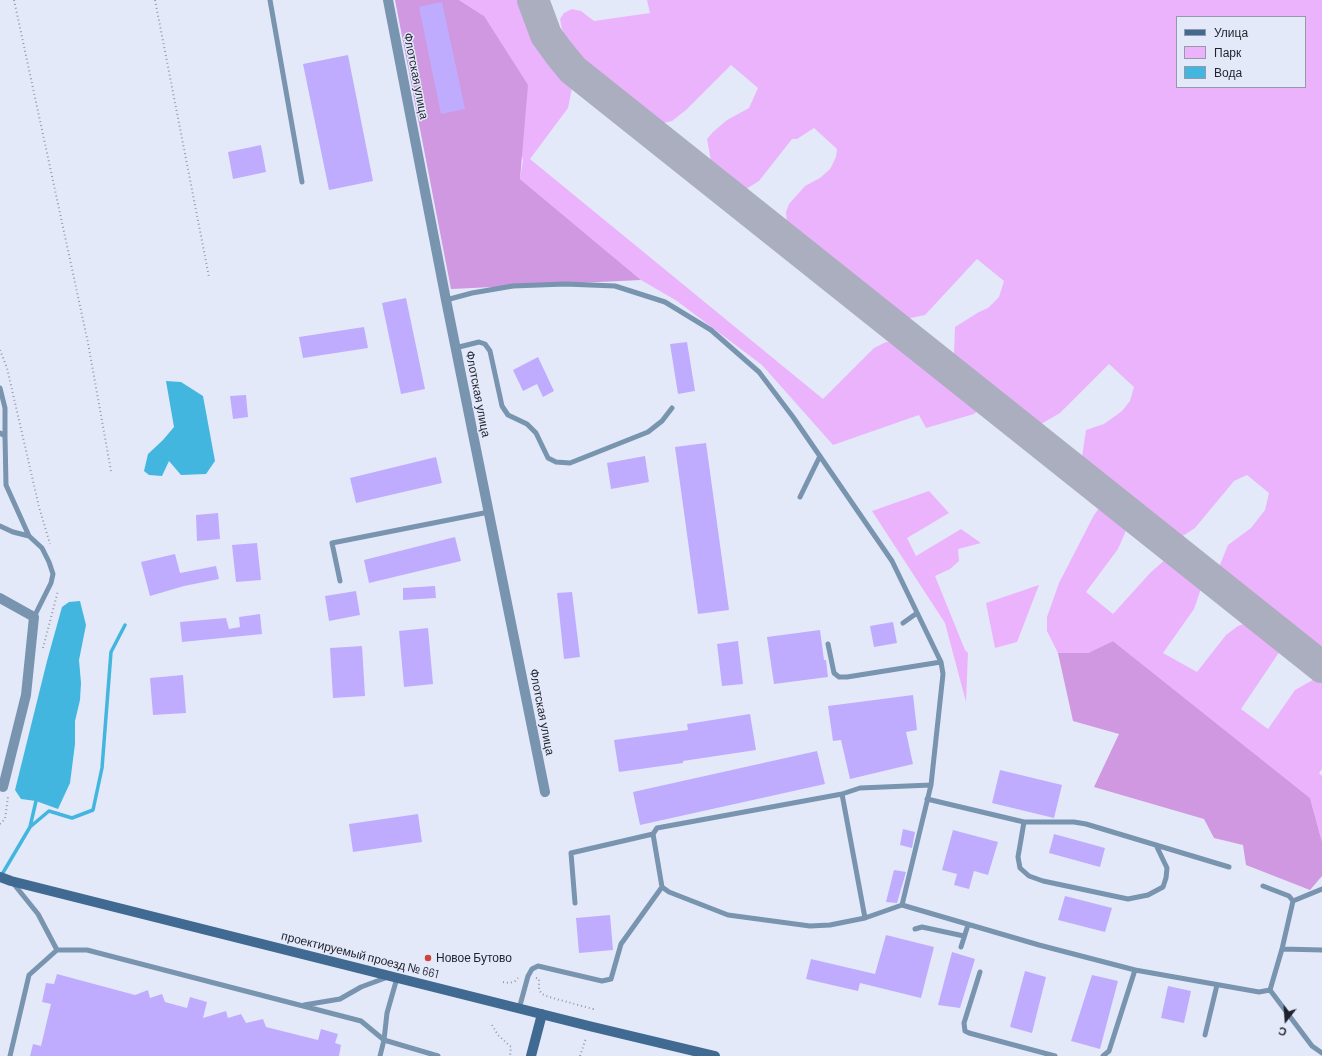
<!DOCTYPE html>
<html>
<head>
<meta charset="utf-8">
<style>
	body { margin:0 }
	#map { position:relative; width:1322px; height:1056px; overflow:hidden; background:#e4e9fa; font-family:Barlow,sans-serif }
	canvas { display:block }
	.legend { position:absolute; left:1176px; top:16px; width:130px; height:72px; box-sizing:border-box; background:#e4e9fa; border:1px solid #9599a8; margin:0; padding:5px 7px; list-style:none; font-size:12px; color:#1f222d }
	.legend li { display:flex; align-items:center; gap:8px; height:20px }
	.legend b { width:20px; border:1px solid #9599a8 }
	.north { position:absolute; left:1266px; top:1000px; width:40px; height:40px; -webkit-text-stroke:3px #e4e9fa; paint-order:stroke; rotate:197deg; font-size:11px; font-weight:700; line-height:16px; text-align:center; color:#1f222d }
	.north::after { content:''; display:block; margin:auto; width:14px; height:18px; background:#1f222d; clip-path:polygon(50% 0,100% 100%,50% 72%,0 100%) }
</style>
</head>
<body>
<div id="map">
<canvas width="1322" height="1056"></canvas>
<ul class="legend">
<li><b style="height:5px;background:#406a91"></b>Улица</li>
<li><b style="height:11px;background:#ebb3fb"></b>Парк</li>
<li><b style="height:11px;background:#42b6de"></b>Вода</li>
</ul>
<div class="north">С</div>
</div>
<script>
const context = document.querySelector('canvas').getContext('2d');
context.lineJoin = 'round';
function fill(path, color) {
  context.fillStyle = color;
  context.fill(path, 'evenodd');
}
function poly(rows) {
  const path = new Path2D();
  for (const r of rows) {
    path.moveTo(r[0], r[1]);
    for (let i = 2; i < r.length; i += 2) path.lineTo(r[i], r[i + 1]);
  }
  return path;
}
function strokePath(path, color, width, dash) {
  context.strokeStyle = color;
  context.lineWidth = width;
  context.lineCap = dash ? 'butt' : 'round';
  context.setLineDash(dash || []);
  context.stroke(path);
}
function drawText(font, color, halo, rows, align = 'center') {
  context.font = font + ' Barlow,sans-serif';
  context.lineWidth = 3;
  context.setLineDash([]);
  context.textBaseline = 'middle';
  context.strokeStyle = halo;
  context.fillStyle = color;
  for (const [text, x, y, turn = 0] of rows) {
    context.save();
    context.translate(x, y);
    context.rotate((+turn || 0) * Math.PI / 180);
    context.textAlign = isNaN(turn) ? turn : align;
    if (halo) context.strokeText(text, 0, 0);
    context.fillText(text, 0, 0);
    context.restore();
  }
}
fill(poly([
	[459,0,523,0,529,19,544,49,568,78,567,83,572,88,568,108,530,159,823,399,874,348,886,342,899,343,977,405,978,410,974,414,926,428,919,415,833,445,762,365,677,301,641,280,520,179,523,160,484,16],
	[647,0,1322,0,1322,649,1219,567,1228,545,1251,528,1265,510,1269,493,1247,475,1234,481,1195,528,1181,537,1082,457,1086,430,1104,424,1122,411,1130,401,1134,387,1109,364,1060,413,1041,424,954,354,955,327,979,312,988,308,999,297,1004,281,977,259,925,315,906,319,787,224,786,212,789,204,805,186,820,178,830,169,836,157,837,149,814,128,797,139,792,139,759,181,746,189,711,161,707,139,713,132,727,120,749,108,758,88,731,65,686,110,672,121,663,123,590,65,571,46,562,29,560,19,564,13,572,9,581,11,594,21,650,13],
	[1177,17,1305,17,1305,87,1177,87],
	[929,491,949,513,907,538,916,556,961,529,981,543,958,549,959,561,950,569,935,576,965,650,968,653,966,702,945,623,872,511],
	[1100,507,1109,510,1128,526,1118,549,1086,592,1113,614,1150,573,1168,557,1203,583,1194,609,1163,653,1197,672,1226,635,1238,626,1249,622,1282,648,1241,709,1268,729,1295,690,1318,677,1322,681,1322,769,1319,773,1322,776,1322,842,1310,798,1113,641,1088,653,1058,653,1047,631,1047,617,1059,583,1094,515],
	[1039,585,1017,642,995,648,986,603]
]), '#ebb3fb');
fill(poly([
	[395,0,459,0,484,16,528,85,520,179,641,280,451,289],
	[1113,641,1310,798,1322,842,1322,876,1310,890,1246,865,1243,845,1214,838,1204,819,1094,787,1119,734,1073,721,1058,653,1088,653]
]), '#cf98e0');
fill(poly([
	[166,381,181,382,203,396,215,461,206,474,181,475,169,461,162,476,149,475,144,471,148,454,163,440,174,427],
	[80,601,86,625,79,660,81,683,80,700,75,721,75,744,70,783,58,809,36,801,21,799,15,790,47,661,62,607,69,602]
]), '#42b6de');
strokePath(poly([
	[30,827,49,811,72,818,93,810,102,768,111,652,125,625],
	[1,876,30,827,36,801]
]), '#42b6de', 3.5);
strokePath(poly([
	[533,0,546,35,559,53,573,70,1322,667]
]), '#aaaebe', 32);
fill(poly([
	[442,2,465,109,441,114,419,7],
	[348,55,373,181,329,190,303,64],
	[261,145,266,172,233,179,228,152],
	[406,298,425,389,401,394,382,303],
	[364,327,368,348,303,358,299,337],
	[687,342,695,391,678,394,670,344],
	[538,357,554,391,543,397,537,384,523,391,513,370],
	[246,395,248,417,233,419,230,396],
	[706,443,729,610,698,614,675,447],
	[645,456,649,482,611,489,607,463],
	[436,457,442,483,356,503,350,478],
	[218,513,220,539,197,541,196,515],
	[455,537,461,561,369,583,364,560],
	[257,543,261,580,236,582,232,545],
	[175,554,180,573,216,566,219,579,184,586,150,596,141,562],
	[435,586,436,598,403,600,403,588],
	[356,591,360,615,329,621,325,596],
	[572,592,580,657,564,659,557,593],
	[260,614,262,634,182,642,180,622,226,618,229,629,240,627,239,617],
	[893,622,897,643,874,647,870,626],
	[428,628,433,684,404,687,399,631],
	[820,630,824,660,826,660,828,677,774,684,767,637],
	[738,641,743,684,722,686,717,644],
	[362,646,365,696,333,698,330,648],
	[183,675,186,713,153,715,150,678],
	[913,695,917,730,906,732,913,764,850,779,841,740,833,741,828,706],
	[750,714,756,750,683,761,683,763,619,772,614,740,688,730,687,724],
	[817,751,825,784,640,825,633,792],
	[1000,770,1062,785,1054,818,992,803],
	[418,814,422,842,353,852,349,824],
	[903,829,915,832,912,848,900,845],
	[953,830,998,842,988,875,974,871,969,889,954,885,957,874,942,870],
	[1054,834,1105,848,1100,867,1049,853],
	[894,870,906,872,897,903,886,902],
	[1065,896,1112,908,1105,932,1058,920],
	[610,915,613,950,579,953,576,918],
	[886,935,934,947,921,998,860,983,858,991,806,979,811,959,875,974],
	[952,952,975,959,960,1008,938,1005],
	[1025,971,1046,977,1032,1033,1010,1027],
	[57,974,135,995,148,990,150,998,162,994,165,1002,187,1008,190,997,207,1002,203,1018,226,1011,228,1018,241,1014,246,1023,263,1019,266,1027,318,1040,321,1029,338,1034,335,1043,341,1045,339,1056,30,1056,33,1044,41,1046,51,1004,42,1002,46,983,54,984],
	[1092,975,1118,981,1100,1049,1071,1041],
	[1168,986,1191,991,1184,1023,1161,1018]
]), '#c0acfe');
strokePath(poly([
	[14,0,88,343,111,471],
	[155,0,209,277],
	[0,350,7,368,39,507,50,544],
	[43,648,58,591],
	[0,824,5,819,8,797],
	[536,978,539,979,539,990,542,994,549,997,593,1009,593,1012],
	[503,982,510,983,515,981,518,978],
	[492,1025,498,1035,511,1047,510,1056],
	[580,1056,586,1038]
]), '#969aa8', 2, [1, 3]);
strokePath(poly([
	[270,0,302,182],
	[446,300,472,293,513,286,565,284,615,286,665,302,711,330,759,372,793,417,892,561,941,662,943,674,931,785,902,905],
	[455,348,479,342,485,344,490,351,502,406,508,415,527,424,536,433,548,458,556,462,570,463,648,432,662,421,672,408],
	[0,388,5,408,5,436],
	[0,433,5,436,6,485,29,536,42,548,49,562,53,574,51,583,34,617],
	[800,497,820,456],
	[0,526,13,532,29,536],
	[340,581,332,543,489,512],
	[903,623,917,613],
	[828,644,834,673,839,677,847,677,941,662],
	[931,785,860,788,842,794,657,828,653,834,662,887,669,892,728,915,810,926,830,925,865,918,902,905,1039,945,1135,970,1259,992,1270,990],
	[842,794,865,918],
	[927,799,1024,822,1074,822,1086,824,1229,867],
	[1024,822,1018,857,1020,868,1029,876,1043,881,1128,899,1148,895,1163,887,1166,878,1167,868,1156,845],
	[13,883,38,914,57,950],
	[1263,886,1289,896,1293,901],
	[1293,901,1322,889],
	[575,903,571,853,653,834],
	[915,929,922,927,964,936],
	[961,947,968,925],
	[1282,949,1322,950],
	[980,972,964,1023,965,1031,969,1033,1055,1056],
	[1270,990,1282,949,1293,901],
	[1270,990,1312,1046,1322,1053],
	[304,1005,340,999,361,987,388,977],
	[519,1009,528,976,532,969,538,966,602,981,611,979,621,944,662,887],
	[1205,1035,1217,985],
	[10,1056,29,975,57,950,87,950,361,1021,384,1040,387,1013,397,978],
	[380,1056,384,1040,438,1056],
	[1103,1056,1109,1051,1135,970]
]), '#7894af', 5);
strokePath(poly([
	[388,0,446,300,545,792],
	[0,598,34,617,26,695,3,787]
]), '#7894af', 10);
strokePath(poly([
	[0,877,11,881,589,1026,715,1056],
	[531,1056,542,1014]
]), '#406a91', 10);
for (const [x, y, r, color] of [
	[428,958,4,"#cf4237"]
]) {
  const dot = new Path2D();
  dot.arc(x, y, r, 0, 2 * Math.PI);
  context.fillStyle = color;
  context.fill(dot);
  strokePath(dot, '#e4e9fa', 1.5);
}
drawText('12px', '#1f222d', '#e4e9fa', [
	["Флотская улица",416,76,79],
	["Флотская улица",478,394,79],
	["Флотская улица",542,712,79],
	["проектируемый проезд № 661",360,955,14]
]);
drawText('12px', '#1f222d', '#e4e9fa', [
	["Новое Бутово",436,958]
], 'left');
</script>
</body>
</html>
